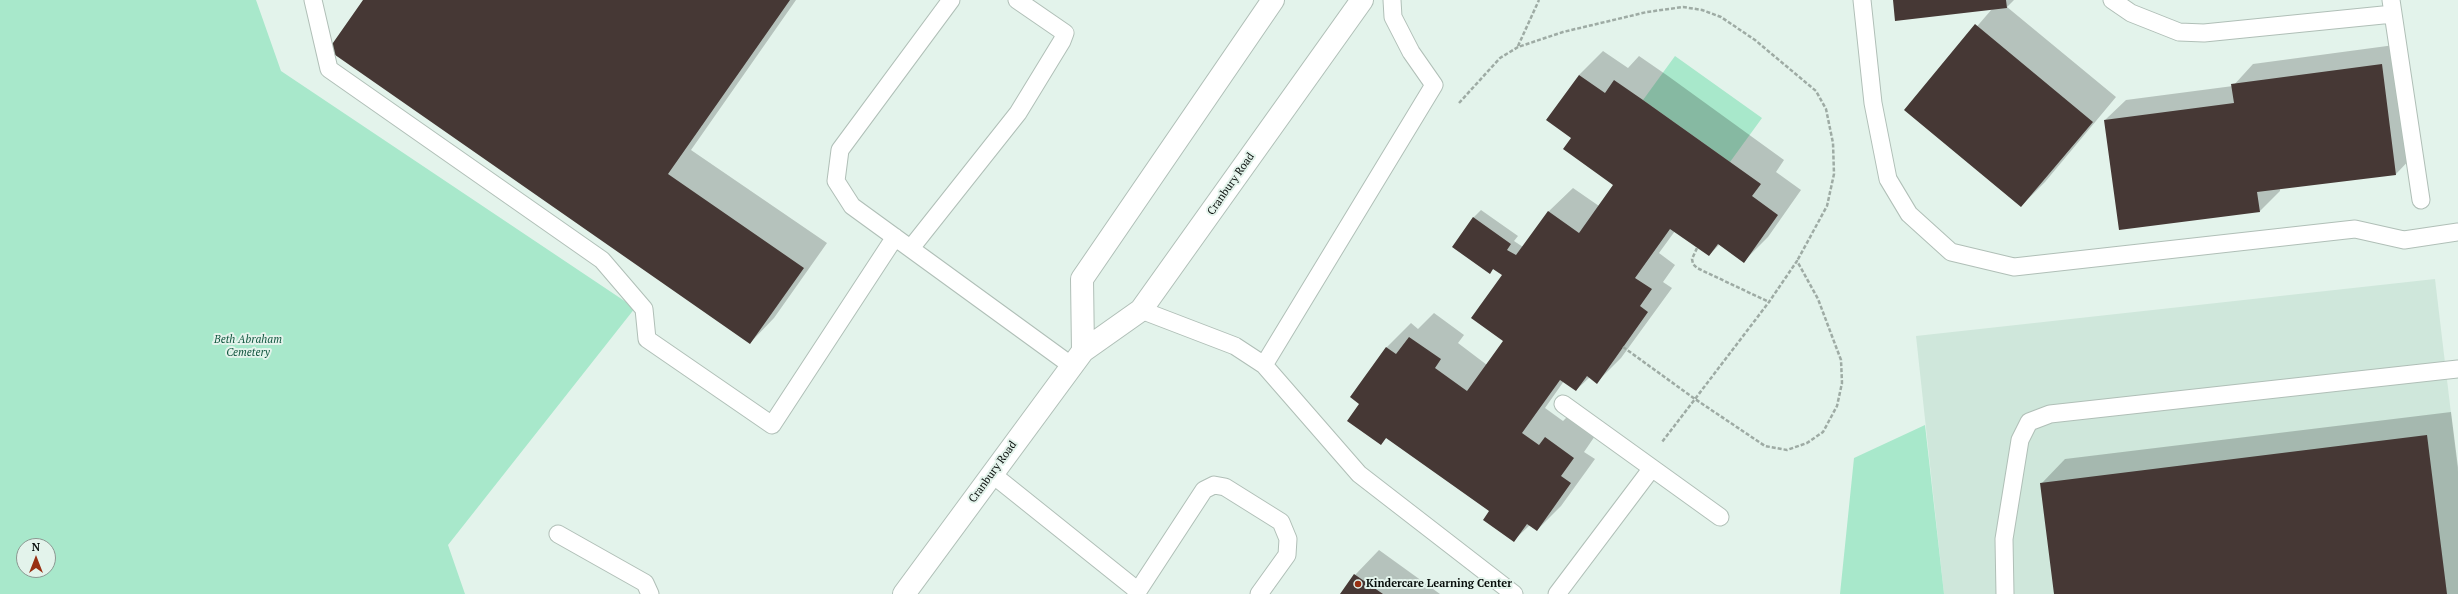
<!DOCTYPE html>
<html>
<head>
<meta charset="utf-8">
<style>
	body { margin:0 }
	#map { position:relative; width:2458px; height:594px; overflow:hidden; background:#e3f3eb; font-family:"PT Serif",serif }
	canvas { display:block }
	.north { position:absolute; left:16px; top:538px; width:40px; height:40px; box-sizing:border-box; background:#e3f3eb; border:1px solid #8b9791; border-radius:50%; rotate:0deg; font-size:11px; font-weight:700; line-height:16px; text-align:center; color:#080e0b }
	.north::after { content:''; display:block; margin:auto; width:14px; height:18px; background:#983013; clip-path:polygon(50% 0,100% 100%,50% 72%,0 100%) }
</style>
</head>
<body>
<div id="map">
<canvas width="2458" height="594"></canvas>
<div class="north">N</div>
</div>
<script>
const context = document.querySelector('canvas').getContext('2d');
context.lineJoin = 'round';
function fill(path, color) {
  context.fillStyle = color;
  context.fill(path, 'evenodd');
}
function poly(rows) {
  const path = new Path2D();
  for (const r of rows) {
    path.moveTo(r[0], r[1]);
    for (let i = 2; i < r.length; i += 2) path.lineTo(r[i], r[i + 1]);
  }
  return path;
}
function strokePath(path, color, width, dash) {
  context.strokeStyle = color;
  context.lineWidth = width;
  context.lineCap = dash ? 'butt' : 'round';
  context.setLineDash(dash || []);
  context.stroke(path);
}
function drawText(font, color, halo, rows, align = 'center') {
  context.font = font + ' "PT Serif",serif';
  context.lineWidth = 4;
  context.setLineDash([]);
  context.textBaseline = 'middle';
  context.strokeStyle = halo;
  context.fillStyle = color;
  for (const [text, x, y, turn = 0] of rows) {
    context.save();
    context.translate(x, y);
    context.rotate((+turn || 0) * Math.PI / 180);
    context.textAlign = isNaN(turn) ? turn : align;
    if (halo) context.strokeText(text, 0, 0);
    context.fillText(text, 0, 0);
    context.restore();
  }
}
fill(poly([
	[2435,279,2458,472,2458,594,1944,594,1916,336]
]), '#cfe7db');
fill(poly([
	[0,0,256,0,281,71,635,308,448,545,465,594,0,594],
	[24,546,48,546,48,570,24,570],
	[1675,56,1762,118,1730,162,1643,100],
	[1925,425,1944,594,1840,594,1854,458]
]), '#a8e8cb');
fill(poly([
	[364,0,796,0,691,150,827,243,774,318,750,343],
	[1894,0,2014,0,2007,7,2116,97,2045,182,2021,206,1905,110,1992,9],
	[2402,44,2416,153,2396,174,2280,188,2280,191,2260,211,2105,120,2126,100,2233,86,2253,64],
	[1603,51,1628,68,1639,56,1668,76,1784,160,1776,172,1801,190,1768,237,1744,261,1720,244,1709,255,1675,231,1659,253,1675,265,1663,282,1672,288,1621,358,1597,382,1590,377,1576,390,1564,381,1545,408,1563,421,1570,414,1597,433,1584,452,1595,459,1561,506,1537,530,1530,525,1514,540,1491,511,1387,437,1381,444,1361,403,1351,397,1387,347,1411,323,1418,329,1434,313,1464,335,1458,343,1487,365,1504,341,1503,274,1494,268,1490,272,1473,218,1481,210,1518,236,1514,241,1523,247,1548,212,1573,188,1599,206,1614,184,1572,138,1579,75],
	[2451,412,2458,467,2458,594,2055,594,2041,484,2065,459],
	[1379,550,1440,594,1341,594,1355,575]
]), '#0003');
fill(poly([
	[363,0,790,0,668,174,804,268,750,344,328,50],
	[1893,0,2006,0,2007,8,1895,21],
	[1975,24,2093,122,2021,207,1904,110],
	[2382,64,2396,175,2257,192,2260,212,2119,230,2104,120,2234,103,2231,84],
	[1579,75,1605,93,1614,80,1643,100,1761,184,1752,196,1778,215,1744,263,1718,244,1709,256,1670,229,1635,278,1652,289,1640,306,1648,312,1597,384,1587,376,1576,391,1560,380,1522,433,1539,445,1545,437,1574,458,1561,476,1571,483,1537,531,1527,524,1514,542,1483,520,1489,511,1386,438,1381,445,1347,421,1359,404,1350,397,1386,347,1396,354,1409,337,1441,359,1435,368,1467,391,1503,341,1471,318,1502,275,1493,269,1490,274,1452,247,1473,217,1511,244,1507,250,1516,255,1548,211,1579,233,1613,185,1563,149,1571,138,1546,120],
	[2427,435,2447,594,2054,594,2040,483],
	[1354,574,1383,594,1340,594]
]), '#463835');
const service = poly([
	[313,0,329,69,602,260,644,309,647,339,772,425,895,237],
	[951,0,840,150,836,181,852,206,1072,366],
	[1862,0,1873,103,1888,179,1909,214,1951,252,2014,267,2355,229,2404,240,2458,232],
	[2112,0,2131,13,2179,32,2204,33,2393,14],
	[2391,0,2421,200],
	[911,248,1018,113,1062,41,1065,33,1017,0],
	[1141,310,1235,346,1264,365,1359,474,1514,594],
	[1264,365,1434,85,1411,52,1393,17,1392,0],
	[1563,404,1720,517],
	[992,474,1138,591],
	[558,534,645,583,650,594],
	[1136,594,1204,490,1214,485,1225,487,1281,522,1288,539,1287,555,1259,594],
	[1557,594,1652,468],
	[2005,594,2004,539,2020,440,2029,422,2050,414,2458,369]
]);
const secondary = poly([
	[1083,351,1082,279,1273,0],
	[904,594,1083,351,1141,310,1362,0]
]);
strokePath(service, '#b0bfb7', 19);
strokePath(secondary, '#b0bfb7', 24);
strokePath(poly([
	[1518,46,1539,0],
	[1459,103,1500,58,1518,47,1563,32,1647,12,1683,7,1702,10,1721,17,1755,40,1816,91,1826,109,1833,143,1834,174,1827,206,1797,261],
	[1697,248,1692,259,1693,264,1697,268,1769,302],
	[1623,347,1695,399,1765,446,1787,450,1807,443,1823,432,1837,406,1842,383,1841,360,1818,299,1797,261,1769,302,1695,399,1662,442]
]), '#9eaba4', 2.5, [4, 2]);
strokePath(service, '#fff', 17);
strokePath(secondary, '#fff', 22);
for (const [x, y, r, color] of [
	[1358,584,4,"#983013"]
]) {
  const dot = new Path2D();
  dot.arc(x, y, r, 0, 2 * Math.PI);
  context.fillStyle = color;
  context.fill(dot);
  strokePath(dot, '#e3f3eb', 1.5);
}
drawText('11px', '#080e0b', '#e3f3eb', [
	["Cranbury Road",1231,184,-55],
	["Cranbury Road",993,472,-54]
]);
drawText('italic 11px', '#10553e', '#e3f3eb', [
	["Beth Abraham",248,340],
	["Cemetery",248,353]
]);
drawText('bold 11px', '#080e0b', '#e3f3eb', [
	["Kindercare Learning Center",1366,584]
], 'left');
</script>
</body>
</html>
